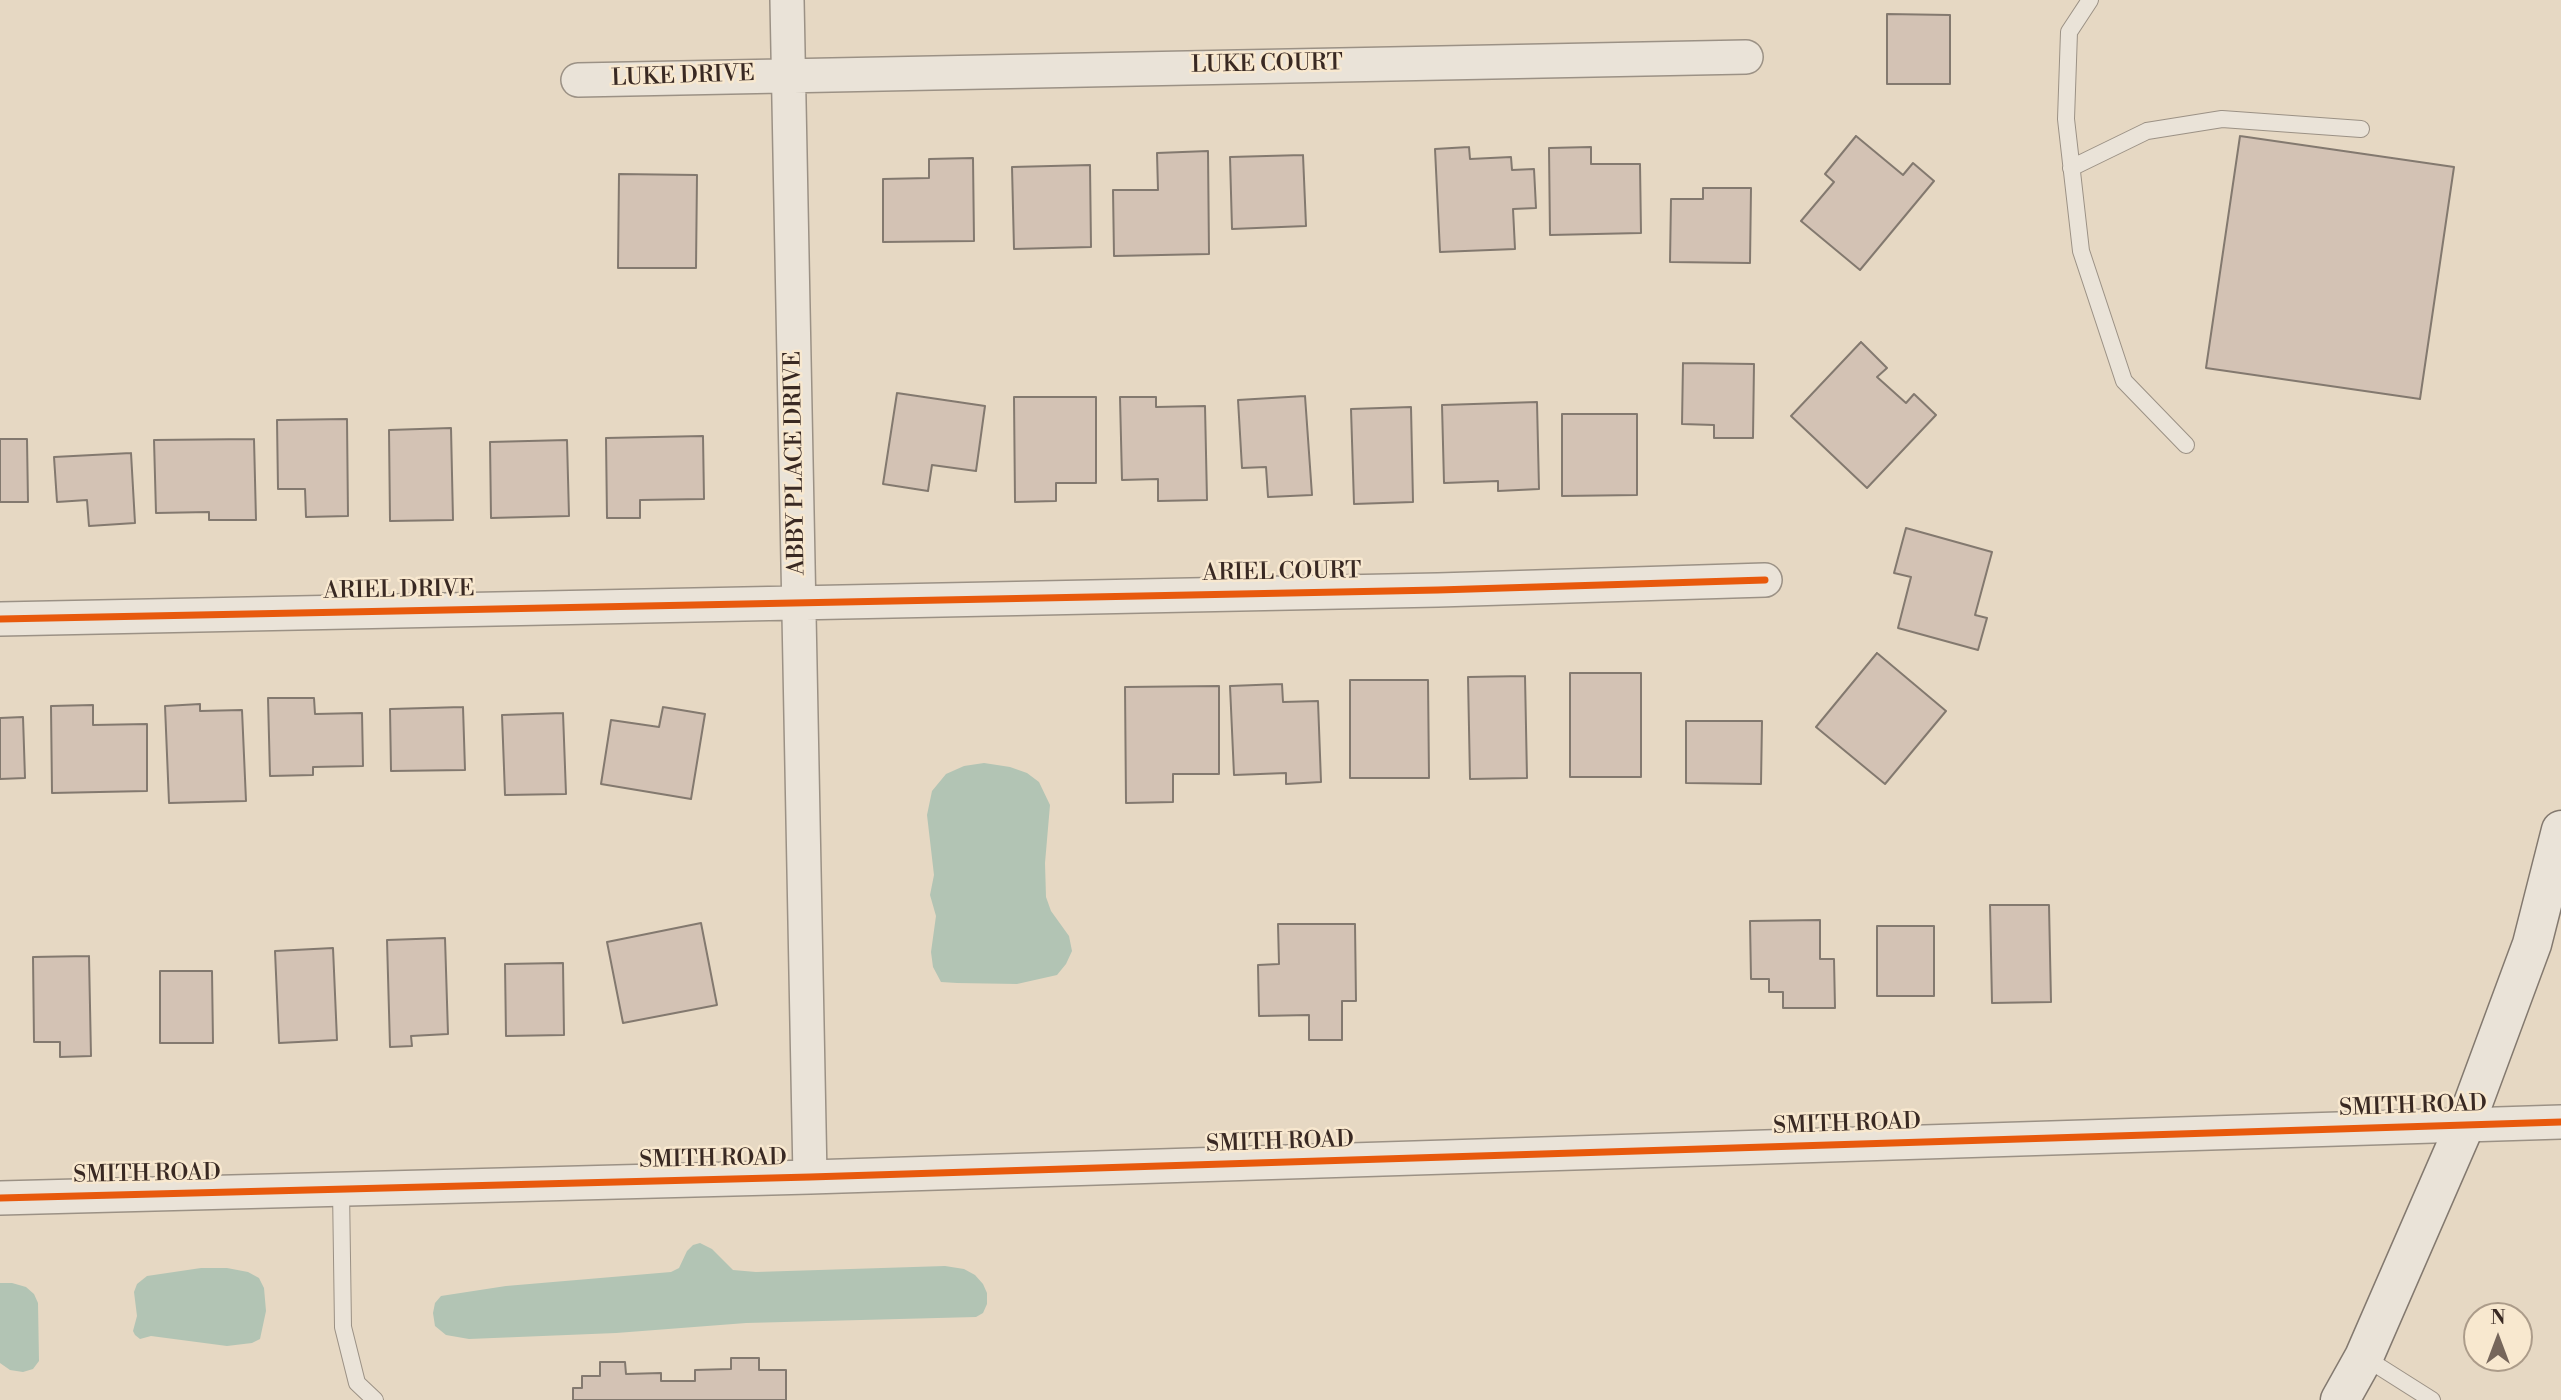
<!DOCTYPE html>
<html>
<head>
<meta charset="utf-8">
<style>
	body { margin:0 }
	#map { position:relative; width:2561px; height:1400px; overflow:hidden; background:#e6d8c3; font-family:"Libre Bodoni",serif }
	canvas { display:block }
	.north { position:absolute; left:2463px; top:1302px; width:70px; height:70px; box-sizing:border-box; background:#f8e8cf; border:2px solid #ac9c8a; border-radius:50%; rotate:0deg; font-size:19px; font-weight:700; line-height:28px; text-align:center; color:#392923 }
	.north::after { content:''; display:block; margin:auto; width:24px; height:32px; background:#76665b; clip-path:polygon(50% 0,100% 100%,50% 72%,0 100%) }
</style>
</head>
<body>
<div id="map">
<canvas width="2561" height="1400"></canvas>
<div class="north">N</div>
</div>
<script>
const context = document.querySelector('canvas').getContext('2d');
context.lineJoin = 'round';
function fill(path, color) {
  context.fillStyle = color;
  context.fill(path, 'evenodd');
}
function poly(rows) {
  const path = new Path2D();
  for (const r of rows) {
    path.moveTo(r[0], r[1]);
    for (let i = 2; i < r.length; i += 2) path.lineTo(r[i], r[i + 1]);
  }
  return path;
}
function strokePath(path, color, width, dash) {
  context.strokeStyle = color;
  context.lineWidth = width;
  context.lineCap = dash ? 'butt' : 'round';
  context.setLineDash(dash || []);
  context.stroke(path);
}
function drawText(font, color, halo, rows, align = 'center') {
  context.font = font + ' "Libre Bodoni",serif';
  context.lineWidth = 5;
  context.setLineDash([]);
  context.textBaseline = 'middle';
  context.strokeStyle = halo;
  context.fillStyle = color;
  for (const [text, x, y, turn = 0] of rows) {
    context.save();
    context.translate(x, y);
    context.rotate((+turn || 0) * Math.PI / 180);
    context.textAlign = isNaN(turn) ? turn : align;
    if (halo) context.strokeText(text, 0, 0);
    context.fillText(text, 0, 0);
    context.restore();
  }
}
fill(poly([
	[984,763,1010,767,1027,773,1039,782,1050,805,1045,863,1046,897,1051,911,1069,936,1072,951,1066,964,1057,975,1017,984,957,983,941,982,933,967,931,952,936,916,930,895,934,875,927,815,932,791,946,774,964,766],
	[700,1243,712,1249,733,1270,756,1272,945,1266,964,1269,975,1275,983,1284,987,1293,987,1304,983,1313,976,1317,746,1323,616,1333,469,1339,446,1335,435,1326,433,1313,435,1303,441,1296,506,1286,671,1272,679,1268,687,1251,693,1245],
	[201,1268,227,1268,248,1272,259,1278,264,1288,266,1311,260,1339,252,1343,227,1346,151,1336,140,1339,135,1335,133,1331,137,1316,134,1292,137,1284,147,1276],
	[0,1283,12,1283,26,1287,34,1294,38,1303,39,1361,33,1369,23,1372,10,1370,0,1363]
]), '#b2c4b4');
const building = poly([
	[1887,14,1950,15,1950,84,1887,84,1887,14],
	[1856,136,1903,175,1913,163,1934,181,1860,270,1801,221,1834,182,1825,174,1856,136],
	[2240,136,2454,167,2420,399,2206,368,2240,136],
	[1469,147,1470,159,1511,157,1512,170,1534,169,1536,208,1513,209,1515,249,1440,252,1435,149,1469,147],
	[1591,147,1591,164,1640,164,1641,233,1550,235,1549,148,1591,147],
	[1208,151,1209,254,1114,256,1113,190,1158,190,1157,153,1208,151],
	[1303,155,1306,226,1232,229,1230,157,1303,155],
	[973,158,974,241,883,242,883,179,929,178,929,159,973,158],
	[1090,165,1091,247,1014,249,1012,167,1090,165],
	[619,174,697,175,696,268,618,268,619,174],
	[1703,188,1751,188,1750,263,1670,262,1671,199,1703,199,1703,188],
	[1861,342,1887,368,1877,377,1906,403,1914,394,1936,415,1867,488,1791,416,1861,342],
	[1683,363,1754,364,1753,438,1714,438,1714,425,1682,424,1683,363],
	[897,393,985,406,976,471,932,465,928,491,883,484,897,393],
	[1305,396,1312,495,1268,497,1266,467,1242,468,1238,400,1305,396],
	[1014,397,1096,397,1096,483,1056,483,1056,501,1015,502,1014,397],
	[1120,397,1156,397,1156,407,1205,406,1207,500,1158,501,1158,479,1122,480,1120,397],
	[1537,402,1539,489,1498,491,1498,481,1444,483,1442,405,1537,402],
	[1411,407,1413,502,1354,504,1351,409,1411,407],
	[1562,414,1637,414,1637,495,1562,496,1562,414],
	[347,419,348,516,306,517,305,489,278,489,277,420,347,419],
	[451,428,453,520,390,521,389,430,451,428],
	[703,436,704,499,640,500,640,518,607,518,606,438,703,436],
	[0,439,27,439,28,502,0,502,0,439],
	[254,439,256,520,209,520,209,512,156,513,154,440,254,439],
	[567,440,569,516,491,518,490,442,567,440],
	[131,453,135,523,89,526,87,500,57,502,54,457,131,453],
	[1906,528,1992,552,1975,615,1987,618,1978,650,1898,628,1911,577,1894,573,1906,528],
	[1877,653,1946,711,1885,784,1816,727,1877,653],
	[1570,673,1641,673,1641,777,1570,777,1570,673],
	[1525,676,1527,778,1470,779,1468,677,1525,676],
	[1350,680,1428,680,1429,778,1350,778,1350,680],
	[1282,684,1283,702,1318,701,1321,782,1286,784,1286,773,1234,775,1230,686,1282,684],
	[1219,686,1219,774,1173,774,1173,802,1126,803,1125,687,1219,686],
	[268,698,314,698,315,714,362,713,363,766,313,767,313,775,270,776,268,698],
	[200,704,200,711,242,710,246,801,169,803,165,706,200,704],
	[93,705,93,725,147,724,147,791,52,793,51,706,93,705],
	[463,707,465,770,391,771,390,709,463,707],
	[663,707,705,714,691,799,601,784,611,720,659,727,663,707],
	[563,713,566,794,505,795,502,715,563,713],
	[23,717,25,778,0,779,0,718,23,717],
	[1686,721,1762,721,1761,784,1686,783,1686,721],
	[1990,905,2049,905,2051,1002,1992,1003,1990,905],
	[1820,920,1820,959,1834,959,1835,1008,1783,1008,1783,992,1769,992,1769,979,1751,979,1750,921,1820,920],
	[701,923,717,1005,623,1023,607,942,701,923],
	[1278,924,1355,924,1356,1001,1342,1001,1342,1040,1309,1040,1309,1015,1259,1016,1258,965,1279,964,1278,924],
	[1877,926,1934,926,1934,996,1877,996,1877,926],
	[445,938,448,1034,411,1036,412,1046,390,1047,387,940,445,938],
	[333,948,337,1040,279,1043,275,951,333,948],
	[89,956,91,1056,60,1057,60,1042,34,1042,33,957,89,956],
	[563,963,564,1035,506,1036,505,964,563,963],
	[160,971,212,971,213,1043,160,1043,160,971],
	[731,1358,759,1358,759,1370,786,1370,786,1400,573,1400,573,1388,582,1388,582,1376,600,1376,600,1362,625,1362,626,1374,661,1373,661,1381,695,1381,695,1370,731,1369,731,1358]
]);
fill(building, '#d3c2b4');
strokePath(building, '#83796f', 2);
const service = poly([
	[2090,0,2069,32,2066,119,2081,251,2124,381,2186,445],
	[2071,168,2147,131,2222,119,2361,129],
	[341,1189,343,1327,357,1383,375,1400],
	[2364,1357,2432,1400]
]);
const minor = poly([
	[787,0,810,1177],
	[578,80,1746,57],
	[0,619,1438,590,1765,580],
	[0,1198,810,1177,2561,1122]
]);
const secondary = poly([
	[2340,1400,2364,1357,2465,1125,2532,944,2561,830]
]);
strokePath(service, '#9b9185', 18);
strokePath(minor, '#9b9185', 36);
strokePath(secondary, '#83796f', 41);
strokePath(service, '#eae3d8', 16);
strokePath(minor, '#eae3d8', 33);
strokePath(secondary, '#eae3d8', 38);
strokePath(poly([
	[0,619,1438,590,1765,580],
	[0,1198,810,1177,2561,1122]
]), '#e8590c', 7);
drawText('23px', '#392923', '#f8e8cf', [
	["LUKE COURT",1267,65,-1],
	["LUKE DRIVE",683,77,-2],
	["ABBY PLACE DRIVE",796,463,-91],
	["ARIEL COURT",1282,573,-1],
	["ARIEL DRIVE",399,591,-1],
	["SMITH ROAD",2413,1107,-2],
	["SMITH ROAD",1847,1125,-2],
	["SMITH ROAD",1280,1143,-2],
	["SMITH ROAD",713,1160,-1],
	["SMITH ROAD",147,1175,-1]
]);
</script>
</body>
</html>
